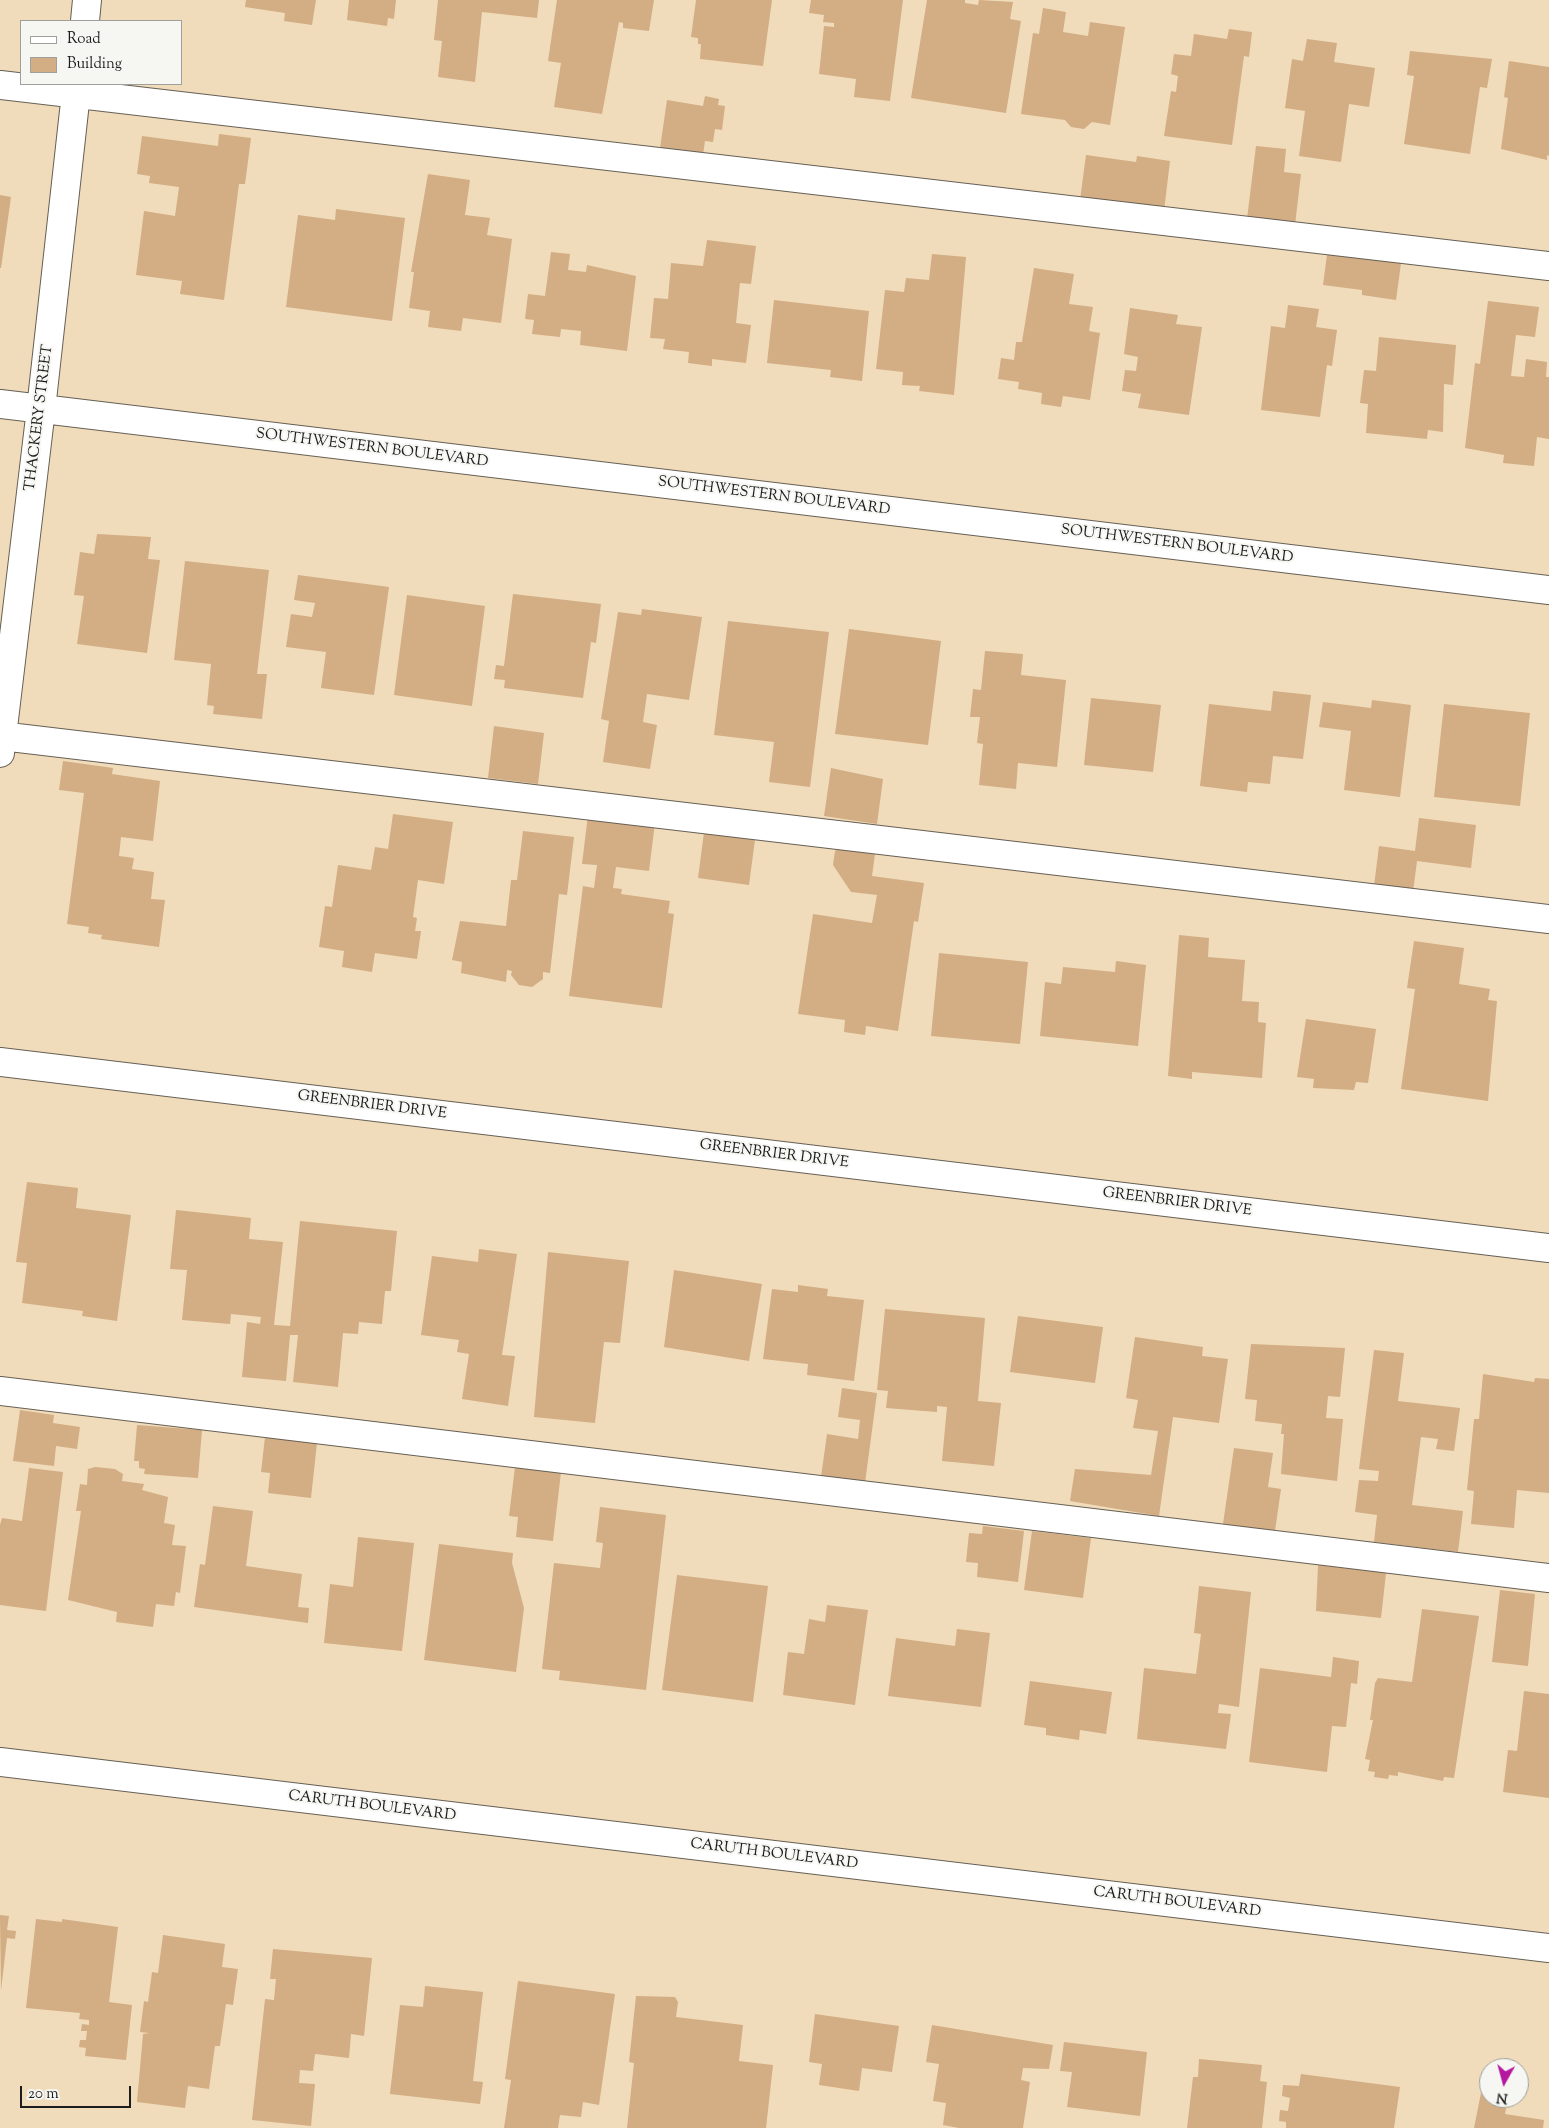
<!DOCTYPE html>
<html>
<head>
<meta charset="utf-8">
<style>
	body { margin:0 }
	#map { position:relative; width:1549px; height:2128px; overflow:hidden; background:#f0dcbb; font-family:"Sorts Mill Goudy",serif }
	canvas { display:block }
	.legend { position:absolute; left:20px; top:20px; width:162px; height:65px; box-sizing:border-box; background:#f6f6f2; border:1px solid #9f9f9c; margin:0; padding:6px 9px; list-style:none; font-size:15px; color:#1c1c1c }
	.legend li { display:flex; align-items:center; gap:10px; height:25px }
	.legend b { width:25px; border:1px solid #9f9f9c }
	.north { position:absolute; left:1479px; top:2058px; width:50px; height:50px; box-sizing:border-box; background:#f6f6f2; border:1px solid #9f9f9c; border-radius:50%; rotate:187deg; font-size:14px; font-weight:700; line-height:20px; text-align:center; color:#1c1c1c }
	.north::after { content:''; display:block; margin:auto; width:18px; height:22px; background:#b5179e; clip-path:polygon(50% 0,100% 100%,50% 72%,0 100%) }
	.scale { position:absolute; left:20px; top:2086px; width:111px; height:22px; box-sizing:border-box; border:2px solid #1c1c1c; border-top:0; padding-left:6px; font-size:15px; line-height:18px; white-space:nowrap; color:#1c1c1c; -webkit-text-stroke:4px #f6f6f2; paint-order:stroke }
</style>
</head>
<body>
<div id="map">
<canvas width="1549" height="2128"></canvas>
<ul class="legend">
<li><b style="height:6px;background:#fff"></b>Road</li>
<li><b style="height:14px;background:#d3ad83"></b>Building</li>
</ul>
<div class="north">N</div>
<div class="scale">20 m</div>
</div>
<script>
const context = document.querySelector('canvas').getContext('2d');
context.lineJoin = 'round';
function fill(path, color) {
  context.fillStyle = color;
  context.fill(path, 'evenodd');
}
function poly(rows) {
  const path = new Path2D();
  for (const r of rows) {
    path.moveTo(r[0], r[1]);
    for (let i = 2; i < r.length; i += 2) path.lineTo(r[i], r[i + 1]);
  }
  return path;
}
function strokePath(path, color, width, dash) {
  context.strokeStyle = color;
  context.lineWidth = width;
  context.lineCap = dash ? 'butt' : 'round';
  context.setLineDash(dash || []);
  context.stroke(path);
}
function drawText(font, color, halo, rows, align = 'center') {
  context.font = font + ' "Sorts Mill Goudy",serif';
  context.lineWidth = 4;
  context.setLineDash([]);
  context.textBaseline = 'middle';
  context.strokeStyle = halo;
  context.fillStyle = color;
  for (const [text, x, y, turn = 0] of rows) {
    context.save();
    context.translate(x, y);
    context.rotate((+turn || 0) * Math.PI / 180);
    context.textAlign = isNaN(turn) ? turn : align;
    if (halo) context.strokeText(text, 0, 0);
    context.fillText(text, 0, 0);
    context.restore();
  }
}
fill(poly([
	[246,0,316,0,312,25,284,21,285,13,245,7],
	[349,0,396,0,394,19,388,18,387,26,347,20],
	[438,0,539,0,537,18,482,12,475,82,438,77,442,41,434,40],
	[557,0,654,0,649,31,623,28,623,23,619,22,602,114,554,107,561,63,548,61],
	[696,0,772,0,763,66,700,59,701,44,698,44,698,38,691,37],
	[811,0,903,0,890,101,854,97,856,79,819,74,824,26,834,27,834,23,823,22,824,15,809,13],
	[927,0,965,0,965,3,978,5,979,0,1013,2,1010,19,1021,21,1006,113,911,98],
	[1043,8,1066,12,1063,32,1088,36,1090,22,1125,27,1110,125,1092,122,1084,129,1071,127,1065,120,1021,114,1033,33,1039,34],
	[1229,29,1252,32,1249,57,1244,56,1232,145,1164,136,1171,91,1176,92,1178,76,1171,74,1174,54,1191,56,1194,34,1227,39],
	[1307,39,1337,43,1334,62,1375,68,1369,107,1349,104,1341,162,1299,156,1305,111,1285,108,1292,59,1303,61],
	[1410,51,1492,59,1487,88,1480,87,1470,154,1404,144,1414,76,1407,75],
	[1509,61,1549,67,1549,156,1547,155,1547,160,1501,149,1508,98,1504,97],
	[705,96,719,99,718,105,725,106,722,130,715,129,713,142,705,141,703,155,660,148,667,100,703,106],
	[219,134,251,138,245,184,239,184,224,300,180,294,182,281,136,275,144,211,175,216,179,187,149,183,150,176,137,174,142,136,218,146],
	[1256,146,1286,149,1284,172,1301,174,1295,225,1247,219],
	[1086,155,1136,162,1137,156,1170,161,1164,211,1080,200],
	[428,174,470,180,465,215,490,218,487,235,512,239,501,323,463,318,461,331,428,327,430,311,409,308,414,272,411,272],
	[0,195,11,197,1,268,0,268],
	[336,209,405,218,392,321,286,307,298,215,335,220],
	[707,240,756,246,751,284,740,283,736,323,751,325,746,363,712,359,712,366,688,363,689,352,663,349,665,339,650,338,654,298,668,299,671,263,703,266],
	[1328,247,1402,256,1396,300,1362,295,1362,290,1323,285],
	[551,252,570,254,568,270,586,272,587,265,636,276,627,351,580,345,581,331,561,329,560,337,532,334,534,320,525,319,528,294,545,296],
	[932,254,966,257,954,395,919,391,920,386,902,385,903,372,876,369,885,290,904,292,906,278,929,280],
	[1034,268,1074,274,1069,304,1093,307,1089,331,1100,333,1090,400,1063,396,1061,407,1041,404,1042,393,1018,389,1019,382,998,379,1001,358,1014,360,1016,342,1022,342],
	[774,300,869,311,862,381,830,377,831,370,767,363],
	[1488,301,1539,307,1535,337,1516,335,1511,376,1524,377,1526,359,1547,362,1546,377,1549,377,1549,439,1537,437,1534,466,1503,463,1504,455,1465,448,1475,363,1480,364],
	[1288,305,1319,309,1316,327,1337,330,1332,366,1327,365,1320,417,1261,410,1271,326,1285,328],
	[1130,308,1178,315,1176,324,1202,327,1189,415,1138,408,1141,394,1122,391,1125,370,1136,371,1138,357,1124,354],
	[1379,337,1456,345,1453,385,1444,384,1443,432,1428,430,1427,439,1366,433,1368,404,1360,403,1364,370,1376,371],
	[97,534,151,537,148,559,160,560,147,653,77,644,84,596,74,595,80,552,94,554],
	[185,561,269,570,257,674,267,674,262,719,213,714,214,706,207,705,211,664,174,660],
	[298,575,389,587,374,695,321,688,326,652,286,647,291,614,312,617,315,603,294,600],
	[513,594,601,604,596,643,591,642,583,698,504,688,505,680,494,679,496,665,504,666],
	[407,595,485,606,472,706,394,695],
	[642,609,702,617,689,700,647,694,643,722,657,725,650,769,603,762,609,721,601,719,618,612,641,615],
	[728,621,829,632,810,787,769,782,774,742,714,735],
	[849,629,941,641,928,745,835,734],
	[985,651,1023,654,1021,675,1066,680,1057,767,1018,763,1016,789,979,785,983,744,977,743,980,717,970,717,973,689,981,690],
	[1273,691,1311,695,1303,759,1273,756,1270,784,1248,782,1247,792,1200,786,1209,704,1271,711],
	[1091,698,1161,705,1153,772,1084,765],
	[1372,700,1411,705,1400,797,1344,790,1351,731,1319,727,1323,702,1371,708],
	[1444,704,1530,713,1520,806,1434,797],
	[494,726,544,733,538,784,488,778],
	[63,761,113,768,112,774,160,781,153,841,121,837,119,856,134,858,132,869,154,872,151,899,165,900,159,947,101,939,102,935,88,933,89,927,67,924,84,793,59,790],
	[831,768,883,779,877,824,824,816],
	[393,814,453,822,444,884,418,880,413,917,417,918,415,931,421,931,417,959,375,953,372,972,342,967,344,951,319,947,325,906,332,907,338,865,371,870,375,847,388,849],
	[588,815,655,823,649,871,616,867,613,888,622,889,621,894,670,901,668,913,674,914,662,1008,569,996,583,886,594,888,597,865,582,864],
	[1419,818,1476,825,1471,868,1417,861,1413,892,1374,886,1379,846,1415,851],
	[705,825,756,832,749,885,698,878],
	[523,831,574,837,567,895,559,894,550,973,543,972,543,979,532,987,519,985,511,975,512,971,507,970,506,982,461,973,462,962,452,960,460,921,506,926,511,880,517,880],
	[839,847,875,854,872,876,924,883,918,922,914,921,898,1031,866,1026,865,1035,844,1032,845,1020,798,1014,813,914,872,923,877,895,851,892,833,865,835,851],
	[1179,935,1209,938,1208,957,1245,960,1242,1001,1259,1002,1258,1022,1266,1023,1262,1078,1192,1072,1192,1079,1168,1076],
	[1414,941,1464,948,1459,984,1490,989,1488,1000,1497,1001,1488,1101,1401,1089,1415,989,1407,988],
	[939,953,1028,962,1020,1044,931,1036],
	[1116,961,1146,965,1138,1046,1040,1036,1045,982,1061,984,1063,967,1115,972],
	[1306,1019,1376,1029,1368,1083,1356,1082,1354,1090,1313,1088,1314,1079,1297,1077],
	[27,1182,78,1188,76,1208,131,1215,117,1321,82,1316,83,1311,22,1303,27,1263,16,1262],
	[176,1210,251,1218,249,1239,283,1242,274,1325,290,1326,300,1221,397,1231,391,1291,385,1291,382,1324,359,1322,358,1334,343,1333,338,1387,293,1382,298,1335,290,1335,286,1381,242,1377,247,1322,260,1324,261,1317,231,1314,230,1324,182,1320,187,1270,170,1269],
	[479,1249,517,1254,502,1355,515,1356,508,1406,462,1399,469,1354,457,1352,459,1340,421,1335,432,1256,478,1262],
	[548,1252,629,1261,620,1343,604,1342,595,1423,534,1417],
	[674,1270,762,1284,749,1361,664,1347],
	[798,1285,828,1289,827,1296,864,1300,854,1381,807,1375,808,1364,763,1359,772,1289,798,1292],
	[885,1309,985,1318,978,1401,1001,1403,994,1466,942,1461,947,1407,937,1406,937,1412,886,1408,888,1391,877,1390],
	[1018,1316,1103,1327,1095,1383,1010,1372],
	[1135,1337,1203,1347,1202,1356,1228,1359,1219,1423,1173,1417,1159,1516,1070,1501,1075,1469,1151,1475,1158,1431,1133,1428,1138,1400,1126,1398],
	[1251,1344,1345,1348,1340,1397,1328,1396,1326,1418,1343,1419,1337,1481,1281,1474,1284,1434,1281,1434,1282,1424,1255,1421,1257,1400,1245,1399],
	[1374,1350,1404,1353,1398,1401,1460,1408,1454,1451,1436,1449,1438,1439,1421,1437,1412,1505,1463,1511,1458,1552,1374,1542,1377,1515,1355,1512,1359,1480,1378,1481,1379,1471,1359,1469],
	[1483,1374,1534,1382,1535,1378,1549,1379,1549,1493,1517,1490,1514,1528,1471,1524,1474,1491,1467,1490,1474,1419,1479,1419],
	[842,1388,877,1393,865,1483,821,1477,827,1434,858,1439,860,1420,838,1417],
	[20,1410,54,1415,53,1423,80,1427,77,1449,56,1446,54,1466,13,1461],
	[137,1425,202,1430,198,1478,144,1474,145,1469,139,1468,139,1461,134,1461],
	[265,1437,317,1443,311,1498,268,1493,270,1473,261,1472],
	[1234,1448,1273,1453,1268,1487,1281,1489,1275,1531,1223,1524],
	[95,1467,115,1469,123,1474,122,1481,144,1484,142,1490,168,1497,164,1523,175,1525,172,1545,186,1546,180,1593,176,1592,174,1606,156,1604,153,1627,116,1622,117,1612,68,1600,81,1511,76,1511,80,1484,87,1485,88,1469],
	[515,1467,561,1472,553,1541,516,1537,518,1517,509,1516],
	[29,1468,63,1472,46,1611,0,1605,0,1525,2,1518,22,1521],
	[213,1506,253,1511,246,1566,302,1574,298,1607,309,1608,308,1623,194,1607,200,1564,205,1565],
	[600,1507,666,1515,646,1690,559,1680,560,1671,542,1669,554,1563,600,1568,603,1543,596,1542],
	[983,1526,1024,1531,1018,1582,977,1577,978,1563,966,1562,969,1533,982,1534],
	[1032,1531,1091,1538,1083,1598,1024,1590],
	[358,1537,414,1543,402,1651,324,1643,330,1584,353,1587],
	[439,1544,513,1553,512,1563,524,1608,516,1672,424,1660],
	[1318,1565,1386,1573,1381,1618,1316,1611],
	[677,1575,768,1586,753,1702,662,1690],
	[1199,1586,1251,1592,1239,1707,1219,1704,1218,1713,1231,1714,1226,1749,1137,1739,1144,1668,1196,1674,1201,1634,1194,1633],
	[1500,1590,1535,1594,1528,1666,1492,1662],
	[827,1605,868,1610,855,1705,783,1695,788,1652,804,1654,809,1619,825,1622],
	[1422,1609,1479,1616,1454,1778,1444,1777,1443,1781,1398,1772,1398,1776,1389,1775,1388,1779,1374,1777,1375,1772,1368,1771,1370,1760,1365,1759,1373,1720,1370,1720,1375,1683,1378,1678,1412,1682],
	[957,1629,990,1633,981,1707,888,1696,896,1638,955,1646],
	[1333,1657,1359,1661,1357,1684,1351,1683,1346,1727,1332,1726,1327,1772,1249,1762,1260,1668,1331,1677],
	[1030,1681,1112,1692,1106,1734,1080,1730,1079,1740,1046,1735,1046,1728,1024,1725],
	[1524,1691,1549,1694,1549,1798,1503,1792,1508,1750,1517,1751],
	[0,1915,9,1916,7,1930,16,1931,15,1939,7,1938,1,1991],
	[36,1919,62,1922,62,1919,118,1927,109,2002,132,2005,126,2060,85,2056,86,2048,79,2047,80,2040,86,2040,87,2031,81,2031,82,2024,89,2025,89,2020,79,2019,80,2013,26,2008],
	[163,1935,225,1944,222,1967,238,1969,233,2005,226,2004,220,2046,215,2046,209,2089,188,2086,185,2108,137,2102,143,2034,149,2033,140,2032,144,2001,148,2002,152,1972,158,1973],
	[273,1949,372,1958,364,2036,351,2034,349,2058,315,2054,313,2071,300,2070,299,2083,315,2084,311,2126,252,2120,265,1999,274,2000,276,1979,270,1979],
	[518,1981,615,1994,599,2105,583,2102,581,2117,560,2115,558,2128,504,2128,511,2080,505,2079],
	[425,1986,483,1992,473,2081,483,2082,480,2104,390,2094,400,2005,423,2007],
	[636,1996,675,1997,678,2002,676,2017,743,2025,739,2061,773,2065,766,2128,627,2128,634,2063,629,2062],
	[815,2014,899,2026,892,2072,862,2068,859,2091,819,2085,822,2064,809,2062],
	[932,2025,1053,2045,1049,2069,1023,2068,1021,2080,1030,2082,1023,2128,959,2128,943,2125,946,2103,933,2101,939,2064,926,2062],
	[1064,2042,1147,2052,1140,2116,1067,2107,1072,2072,1060,2071],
	[1199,2059,1262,2065,1260,2081,1267,2082,1262,2128,1187,2128,1193,2077,1198,2077],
	[1301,2074,1400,2087,1394,2128,1286,2128,1286,2122,1279,2121,1280,2110,1288,2111,1290,2098,1282,2096,1283,2085,1299,2086],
	[1481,2093,1489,2095,1489,2098,1508,2098,1505,2114,1544,2120,1543,2128,1474,2128]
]), '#d3ad83');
const minor = poly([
	[85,21,87,0],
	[0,85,1549,266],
	[0,404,1549,590],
	[0,736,1549,919],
	[0,753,41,409,77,84],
	[0,1062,1549,1248],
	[0,1391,1549,1578],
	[0,1762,1549,1948]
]);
strokePath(minor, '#665f54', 30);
strokePath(minor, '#fff', 28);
drawText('15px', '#1c1c1c', '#f6f6f2', [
	["THACKERY STREET",40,418,-83],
	["SOUTHWESTERN BOULEVARD",372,449,7],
	["SOUTHWESTERN BOULEVARD",774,497,7],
	["SOUTHWESTERN BOULEVARD",1177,545,7],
	["GREENBRIER DRIVE",372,1106,7],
	["GREENBRIER DRIVE",774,1155,7],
	["GREENBRIER DRIVE",1177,1203,7],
	["CARUTH BOULEVARD",372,1807,7],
	["CARUTH BOULEVARD",774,1855,7],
	["CARUTH BOULEVARD",1177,1903,7]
]);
</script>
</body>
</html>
